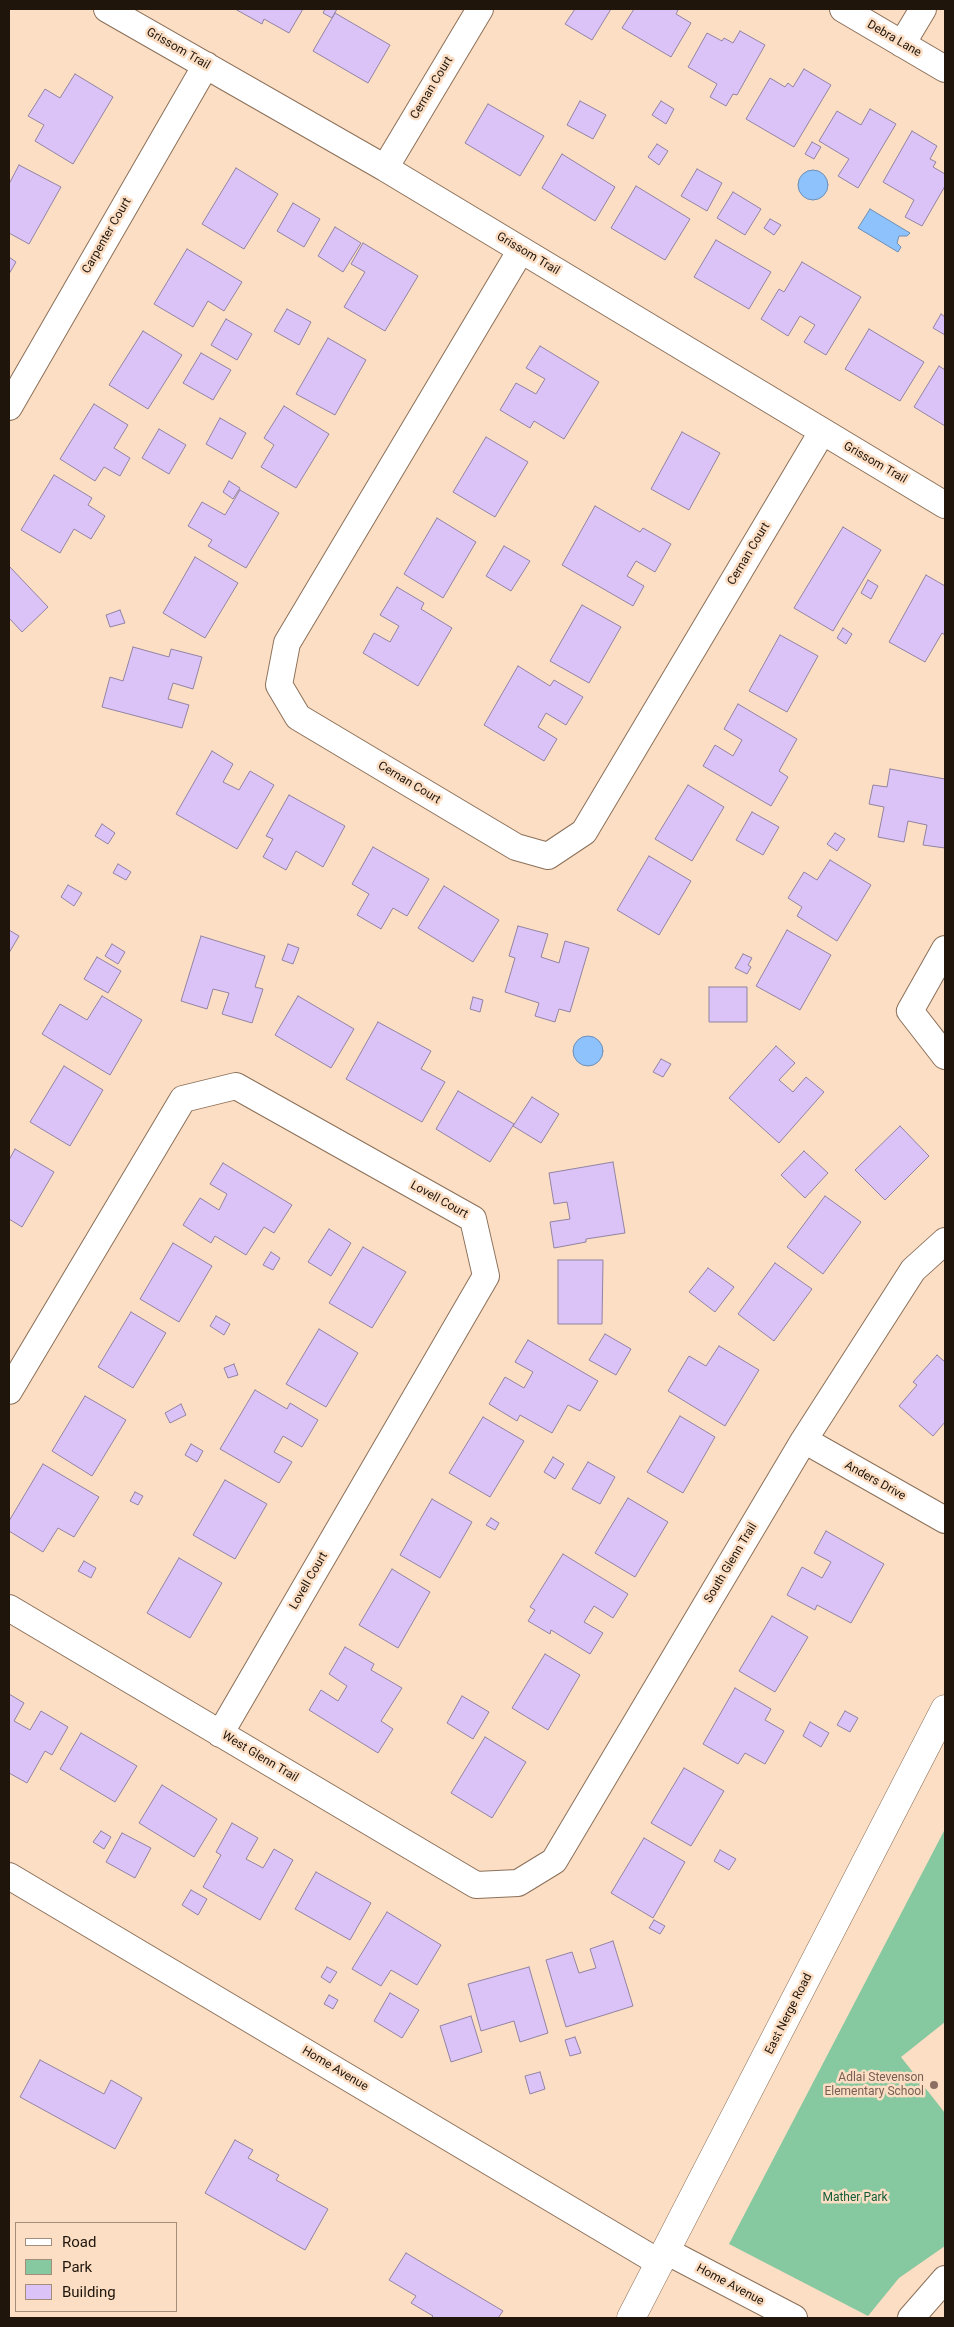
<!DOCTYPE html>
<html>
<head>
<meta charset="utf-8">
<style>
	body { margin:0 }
	#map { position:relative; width:954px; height:2327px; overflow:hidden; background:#fcdec4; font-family:Roboto,sans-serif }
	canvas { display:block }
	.frame { position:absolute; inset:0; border:10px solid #1f150b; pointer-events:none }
	.legend { position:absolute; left:15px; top:2222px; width:162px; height:90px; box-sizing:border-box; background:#fcdec4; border:1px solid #a48e7a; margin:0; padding:6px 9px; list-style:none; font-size:15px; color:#1f150b }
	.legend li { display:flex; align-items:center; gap:10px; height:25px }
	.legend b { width:25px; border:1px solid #a48e7a }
</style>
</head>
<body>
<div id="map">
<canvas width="954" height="2327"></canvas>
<div class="frame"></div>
<ul class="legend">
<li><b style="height:6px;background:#fff"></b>Road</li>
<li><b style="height:14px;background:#86c89f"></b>Park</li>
<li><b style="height:14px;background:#dbc3f7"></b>Building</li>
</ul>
</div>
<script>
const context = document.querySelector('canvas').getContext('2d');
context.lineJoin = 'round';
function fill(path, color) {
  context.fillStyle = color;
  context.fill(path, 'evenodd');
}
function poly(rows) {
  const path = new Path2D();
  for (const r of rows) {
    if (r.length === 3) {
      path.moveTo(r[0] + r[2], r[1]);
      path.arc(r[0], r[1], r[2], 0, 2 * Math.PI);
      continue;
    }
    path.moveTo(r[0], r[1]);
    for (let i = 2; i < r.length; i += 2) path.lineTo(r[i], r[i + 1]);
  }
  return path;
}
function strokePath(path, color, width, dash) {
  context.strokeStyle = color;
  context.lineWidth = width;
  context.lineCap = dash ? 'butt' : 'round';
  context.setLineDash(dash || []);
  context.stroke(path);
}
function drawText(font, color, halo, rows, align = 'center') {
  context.font = font + ' Roboto,sans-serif';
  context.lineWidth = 5;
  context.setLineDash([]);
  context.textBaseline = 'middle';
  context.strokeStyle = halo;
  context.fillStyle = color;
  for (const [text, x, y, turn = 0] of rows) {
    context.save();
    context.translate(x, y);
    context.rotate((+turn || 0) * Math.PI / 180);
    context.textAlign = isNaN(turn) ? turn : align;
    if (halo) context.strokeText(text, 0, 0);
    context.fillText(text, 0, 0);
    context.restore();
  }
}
fill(poly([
	[945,1829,945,2022,901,2057,945,2113,945,2246,899,2278,868,2316,729,2244]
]), '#86c89f');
const water = poly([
	[813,185,15],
	[870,209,910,233,907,236,899,236,897,243,901,247,898,252,858,228,870,209],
	[588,1051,15]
]);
fill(water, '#8dc2fd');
strokePath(water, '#6c8eb4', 1);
const building = poly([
	[235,9,303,9,289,33,264,19,262,24,235,9],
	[325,9,337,9,332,18,323,13,325,9],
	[575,9,611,9,592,40,565,24,575,9],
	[634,9,676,9,678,10,676,14,691,23,671,57,622,28,634,9],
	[335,13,390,45,368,83,313,51,335,13],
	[740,31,765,45,737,95,733,94,726,106,710,97,717,84,688,67,707,33,722,41,724,38,733,43,740,31],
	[804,69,831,85,794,147,746,119,770,78,785,87,788,83,793,87,804,69],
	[75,74,113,97,73,164,35,141,44,125,28,116,45,89,60,98,75,74],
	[580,101,606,115,593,139,567,125,580,101],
	[661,101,674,109,666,124,652,115,661,101],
	[488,104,544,136,520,176,465,143,488,104],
	[870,109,896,124,858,188,838,176,849,159,819,141,837,111,861,125,870,109],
	[912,131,937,146,930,159,936,162,933,167,945,174,945,186,922,226,905,217,914,200,883,182,912,131],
	[812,142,821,147,814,159,805,154,812,142],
	[657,144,668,151,659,165,648,157,657,144],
	[562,154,615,187,595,221,542,188,562,154],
	[19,165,61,187,29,244,9,233,9,184,19,165],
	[236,168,278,194,244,249,202,224,236,168],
	[697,169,722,183,707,211,681,196,697,169],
	[636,186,690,219,665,260,611,228,636,186],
	[733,192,761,209,745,235,717,218,733,192],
	[293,203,320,219,304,247,277,231,293,203],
	[770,219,781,225,774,235,764,228,770,219],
	[335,227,361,243,343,272,318,256,335,227],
	[716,240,771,272,749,309,694,277,716,240],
	[363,243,418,276,385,331,344,307,365,272,351,264,363,243],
	[187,249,242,282,224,311,208,301,193,327,154,304,187,249],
	[9,257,16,262,9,274,9,257],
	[802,262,861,297,826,355,804,342,815,325,800,316,788,336,761,319,779,289,784,292,802,262],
	[287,309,311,322,299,345,274,331,287,309],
	[941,314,945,317,945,335,933,328,941,314],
	[226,319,252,334,237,360,211,345,226,319],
	[869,329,924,362,900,401,845,369,869,329],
	[143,331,182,355,148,409,109,385,143,331],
	[328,338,366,360,335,415,296,394,328,338],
	[540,346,599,382,564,439,534,421,530,428,500,410,516,383,536,394,545,379,526,368,540,346],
	[201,353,231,370,213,400,183,383,201,353],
	[939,366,945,370,945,426,914,407,939,366],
	[94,404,128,425,114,448,130,458,120,476,104,467,95,481,60,459,94,404],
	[284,406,329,434,296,488,261,467,274,445,264,438,284,406],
	[220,418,246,433,232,459,206,444,220,418],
	[159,429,186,445,169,474,142,458,159,429],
	[682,432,720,453,689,510,651,489,682,432],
	[486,437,528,462,495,517,453,492,486,437],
	[54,475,92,498,88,505,105,516,91,539,74,529,60,553,21,530,54,475],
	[229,481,240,488,233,499,223,492,229,481],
	[240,490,279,513,246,568,208,546,212,540,188,526,202,502,225,515,240,490],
	[595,506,640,532,643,528,671,544,655,572,636,561,627,576,644,586,633,606,562,565,595,506],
	[437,518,476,542,443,598,404,574,437,518],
	[843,527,881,550,833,631,794,608,843,527],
	[504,546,530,561,511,591,486,576,504,546],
	[195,557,238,583,205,638,163,613,195,557],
	[9,566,48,607,22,632,9,618,9,566],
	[926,575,945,586,945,635,942,633,925,662,889,642,926,575],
	[868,580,878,586,871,599,861,593,868,580],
	[397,587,424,603,421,609,452,628,418,686,363,653,374,633,390,642,399,626,380,615,397,587],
	[582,605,621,627,589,683,550,661,582,605],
	[120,610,125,623,110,627,106,615,120,610],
	[843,628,852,634,846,644,837,638,843,628],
	[780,635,818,656,787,712,749,691,780,635],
	[133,647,169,657,171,649,202,657,193,689,173,683,168,699,189,705,182,728,102,707,110,677,123,681,133,647],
	[518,666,550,686,554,680,583,697,566,725,546,713,538,727,557,739,544,761,484,725,518,666],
	[738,704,797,739,779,771,788,777,771,806,703,766,715,745,733,756,742,740,724,729,738,704],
	[212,751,233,764,223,782,239,790,250,771,274,785,237,849,176,814,212,751],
	[890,769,945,779,945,848,923,845,927,825,908,821,904,842,878,837,884,807,869,804,873,785,887,787,890,769],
	[688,785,724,807,692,861,655,839,688,785],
	[289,795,345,826,323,867,296,851,286,870,263,857,273,839,266,836,289,795],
	[752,812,779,827,763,855,736,840,752,812],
	[102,824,115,833,108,844,95,836,102,824],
	[835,833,845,839,837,851,827,844,835,833],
	[373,847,429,879,407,916,393,908,381,929,357,915,369,894,352,884,373,847],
	[649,856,691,881,659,935,617,910,649,856],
	[830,860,871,885,837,941,797,916,802,907,788,898,804,872,817,880,830,860],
	[118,864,131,872,126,880,113,873,118,864],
	[68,885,82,893,74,906,61,897,68,885],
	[444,886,499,920,473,962,418,928,444,886],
	[518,926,548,934,541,957,559,963,565,941,589,948,570,1012,559,1009,555,1022,535,1016,539,1003,505,992,515,958,509,956,518,926],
	[9,930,19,936,9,953,9,930],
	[787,930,831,955,800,1010,756,986,787,930],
	[201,936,265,956,255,987,263,989,252,1023,222,1014,229,993,213,989,207,1009,181,1001,201,936],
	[112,944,125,952,118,964,105,956,112,944],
	[288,944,299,948,293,964,282,960,288,944],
	[743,954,752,958,748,965,751,967,747,974,735,968,743,954],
	[97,957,121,971,108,993,84,979,97,957],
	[709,987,747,987,747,1022,709,1022,709,987],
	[102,996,142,1020,110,1075,42,1034,60,1004,87,1020,102,996],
	[298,996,354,1029,331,1068,275,1035,298,996],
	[473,997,483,1000,480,1012,470,1009,473,997],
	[378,1022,431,1051,421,1069,445,1082,422,1122,346,1079,378,1022],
	[776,1046,795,1063,779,1080,793,1092,806,1077,824,1092,779,1143,729,1098,776,1046],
	[661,1059,671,1064,663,1077,653,1072,661,1059],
	[64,1066,103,1090,70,1146,30,1122,64,1066],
	[458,1091,514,1124,490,1162,436,1129,458,1091],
	[532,1097,559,1114,541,1143,513,1126,532,1097],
	[900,1126,929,1156,885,1200,855,1170,900,1126],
	[15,1149,54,1172,22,1227,9,1219,9,1160,15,1149],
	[804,1151,828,1173,805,1198,781,1175,804,1151],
	[613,1162,625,1233,586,1239,586,1242,554,1248,550,1222,570,1219,567,1202,554,1204,549,1173,613,1162],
	[223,1163,292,1205,274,1233,264,1227,246,1255,215,1236,211,1243,183,1225,200,1198,219,1210,227,1194,210,1184,223,1163],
	[825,1196,861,1222,823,1274,787,1247,825,1196],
	[329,1229,351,1243,331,1276,308,1262,329,1229],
	[173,1243,212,1266,179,1322,140,1299,173,1243],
	[363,1247,406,1272,372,1328,329,1303,363,1247],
	[271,1252,280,1258,273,1270,263,1265,271,1252],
	[558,1260,603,1260,602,1324,558,1324,558,1260],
	[775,1263,812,1289,774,1341,738,1314,775,1263],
	[708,1268,734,1287,715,1312,689,1292,708,1268],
	[131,1312,166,1333,133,1388,98,1367,131,1312],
	[216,1316,230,1324,224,1335,210,1326,216,1316],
	[319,1329,358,1353,326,1407,286,1384,319,1329],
	[605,1334,631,1349,616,1375,589,1360,605,1334],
	[528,1340,598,1381,580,1411,568,1405,552,1433,520,1415,517,1421,489,1404,505,1377,524,1388,533,1372,515,1362,528,1340],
	[719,1346,759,1370,725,1426,668,1391,689,1356,706,1366,719,1346],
	[937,1355,945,1362,945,1422,933,1436,899,1406,917,1385,913,1382,937,1355],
	[234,1364,238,1375,228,1378,224,1368,234,1364],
	[255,1390,287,1409,290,1403,318,1420,302,1447,283,1436,274,1452,292,1462,279,1483,220,1449,255,1390],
	[85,1396,126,1420,92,1476,52,1451,85,1396],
	[181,1404,186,1415,170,1423,165,1413,181,1404],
	[680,1416,715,1437,683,1493,647,1472,680,1416],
	[483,1417,524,1441,490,1497,449,1473,483,1417],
	[191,1444,203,1451,197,1462,185,1455,191,1444],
	[553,1457,564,1464,555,1479,544,1472,553,1457],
	[588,1462,615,1477,600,1504,572,1489,588,1462],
	[43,1464,99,1497,74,1537,58,1528,43,1552,9,1531,9,1521,43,1464],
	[225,1480,267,1504,235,1559,193,1535,225,1480],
	[135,1492,143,1496,138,1505,130,1501,135,1492],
	[628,1498,668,1522,635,1577,595,1553,628,1498],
	[432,1499,472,1522,440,1578,400,1555,432,1499],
	[491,1518,499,1523,495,1530,486,1525,491,1518],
	[826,1531,884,1564,851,1623,817,1605,815,1610,787,1595,802,1567,822,1578,831,1562,814,1553,826,1531],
	[563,1554,628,1594,613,1618,594,1606,584,1622,603,1633,590,1654,551,1630,550,1634,528,1621,535,1610,530,1607,563,1554],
	[179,1558,222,1583,190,1638,147,1613,179,1558],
	[84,1561,96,1568,91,1578,78,1571,84,1561],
	[392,1569,430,1592,398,1648,359,1625,392,1569],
	[772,1616,808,1637,775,1692,739,1671,772,1616],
	[345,1647,374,1664,371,1670,402,1688,381,1721,393,1729,378,1753,309,1710,321,1690,338,1701,347,1686,329,1674,345,1647],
	[545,1654,580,1675,548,1730,512,1708,545,1654],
	[735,1688,771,1709,765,1720,784,1731,765,1764,745,1753,738,1764,703,1744,735,1688],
	[9,1694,24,1703,14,1721,30,1730,41,1711,68,1727,52,1755,45,1751,27,1783,9,1773,9,1694],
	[462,1696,489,1712,473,1739,447,1723,462,1696],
	[845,1711,858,1718,850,1732,837,1725,845,1711],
	[810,1722,829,1733,821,1747,803,1736,810,1722],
	[81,1733,137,1766,115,1802,60,1769,81,1733],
	[485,1737,526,1762,492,1818,451,1793,485,1737],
	[684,1768,724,1791,691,1846,651,1823,684,1768],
	[162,1785,217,1819,194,1857,139,1823,162,1785],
	[232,1823,258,1838,246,1859,263,1868,274,1849,293,1860,260,1920,203,1887,221,1855,216,1852,232,1823],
	[101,1831,111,1837,104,1849,93,1842,101,1831],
	[122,1833,151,1848,135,1878,106,1862,122,1833],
	[644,1838,685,1862,653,1918,611,1893,644,1838],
	[720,1850,736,1859,729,1870,714,1861,720,1850],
	[316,1872,371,1903,350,1940,295,1909,316,1872],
	[191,1890,207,1899,198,1915,182,1905,191,1890],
	[387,1912,441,1945,417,1985,391,1970,381,1986,352,1969,387,1912],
	[654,1920,665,1926,660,1934,649,1928,654,1920],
	[613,1941,633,2006,566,2027,546,1960,572,1952,579,1973,596,1968,590,1949,613,1941],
	[327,1967,337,1972,330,1983,321,1977,327,1967],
	[529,1967,548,2033,520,2042,514,2021,481,2031,468,1984,529,1967],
	[390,1993,419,2010,402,2038,374,2021,390,1993],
	[329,1995,338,2000,333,2009,324,2004,329,1995],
	[471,2016,482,2052,451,2062,440,2026,471,2016],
	[575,2037,581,2053,570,2056,565,2040,575,2037],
	[40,2060,104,2094,111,2080,142,2098,115,2149,20,2097,40,2060],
	[540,2072,545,2089,530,2094,525,2076,540,2072],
	[235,2140,253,2150,248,2158,279,2175,276,2180,328,2209,305,2250,205,2193,235,2140],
	[406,2253,503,2311,498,2318,431,2318,433,2316,411,2303,416,2296,389,2280,406,2253]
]);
fill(building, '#dbc3f7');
strokePath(building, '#9183a2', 1);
const street = poly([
	[107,9,385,168,945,505],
	[843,9,945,69],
	[902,44,923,9],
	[385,168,480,9],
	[521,250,287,643,279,685,298,717,516,847,548,856,584,832,822,432],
	[9,407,206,65],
	[945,949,910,1011,945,1056],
	[9,1391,183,1099,236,1086,473,1219,486,1276,220,1734],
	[804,1440,945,1520],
	[9,1608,476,1885,518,1883,554,1861,804,1440,913,1270,945,1241],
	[9,1876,660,2263],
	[666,2251,794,2318],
	[911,2318,945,2279]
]);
const secondary = poly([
	[631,2318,945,1709]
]);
strokePath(street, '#8b7059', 28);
strokePath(secondary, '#8b7059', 29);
strokePath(street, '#fff', 26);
strokePath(secondary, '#fff', 28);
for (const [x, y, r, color] of [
	[934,2085,5,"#8d6e63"]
]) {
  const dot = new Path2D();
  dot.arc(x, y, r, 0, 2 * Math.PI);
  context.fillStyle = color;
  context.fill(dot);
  strokePath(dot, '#fcdec4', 2);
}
drawText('12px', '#1f150b', '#fcdec4', [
	["Debra Lane",894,39,30],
	["Grissom Trail",178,49,30],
	["Cernan Court",432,88,-59],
	["Carpenter Court",107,236,-60],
	["Grissom Trail",528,254,31],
	["Grissom Trail",875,463,30],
	["Cernan Court",749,554,-59],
	["Cernan Court",409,783,31],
	["Lovell Court",439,1200,29],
	["Anders Drive",875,1481,29],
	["South Glenn Trail",731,1563,-59],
	["Lovell Court",309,1581,-60],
	["West Glenn Trail",260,1757,31],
	["East Nerge Road",789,2014,-63],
	["Home Avenue",335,2069,31],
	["Home Avenue",730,2285,28]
]);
drawText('12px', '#785e54', '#fcdec4', [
	["Adlai Stevenson",924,2078],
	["Elementary School",924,2092]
], 'right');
drawText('12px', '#125d38', '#fcdec4', [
	["Mather Park",855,2198]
]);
</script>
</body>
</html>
